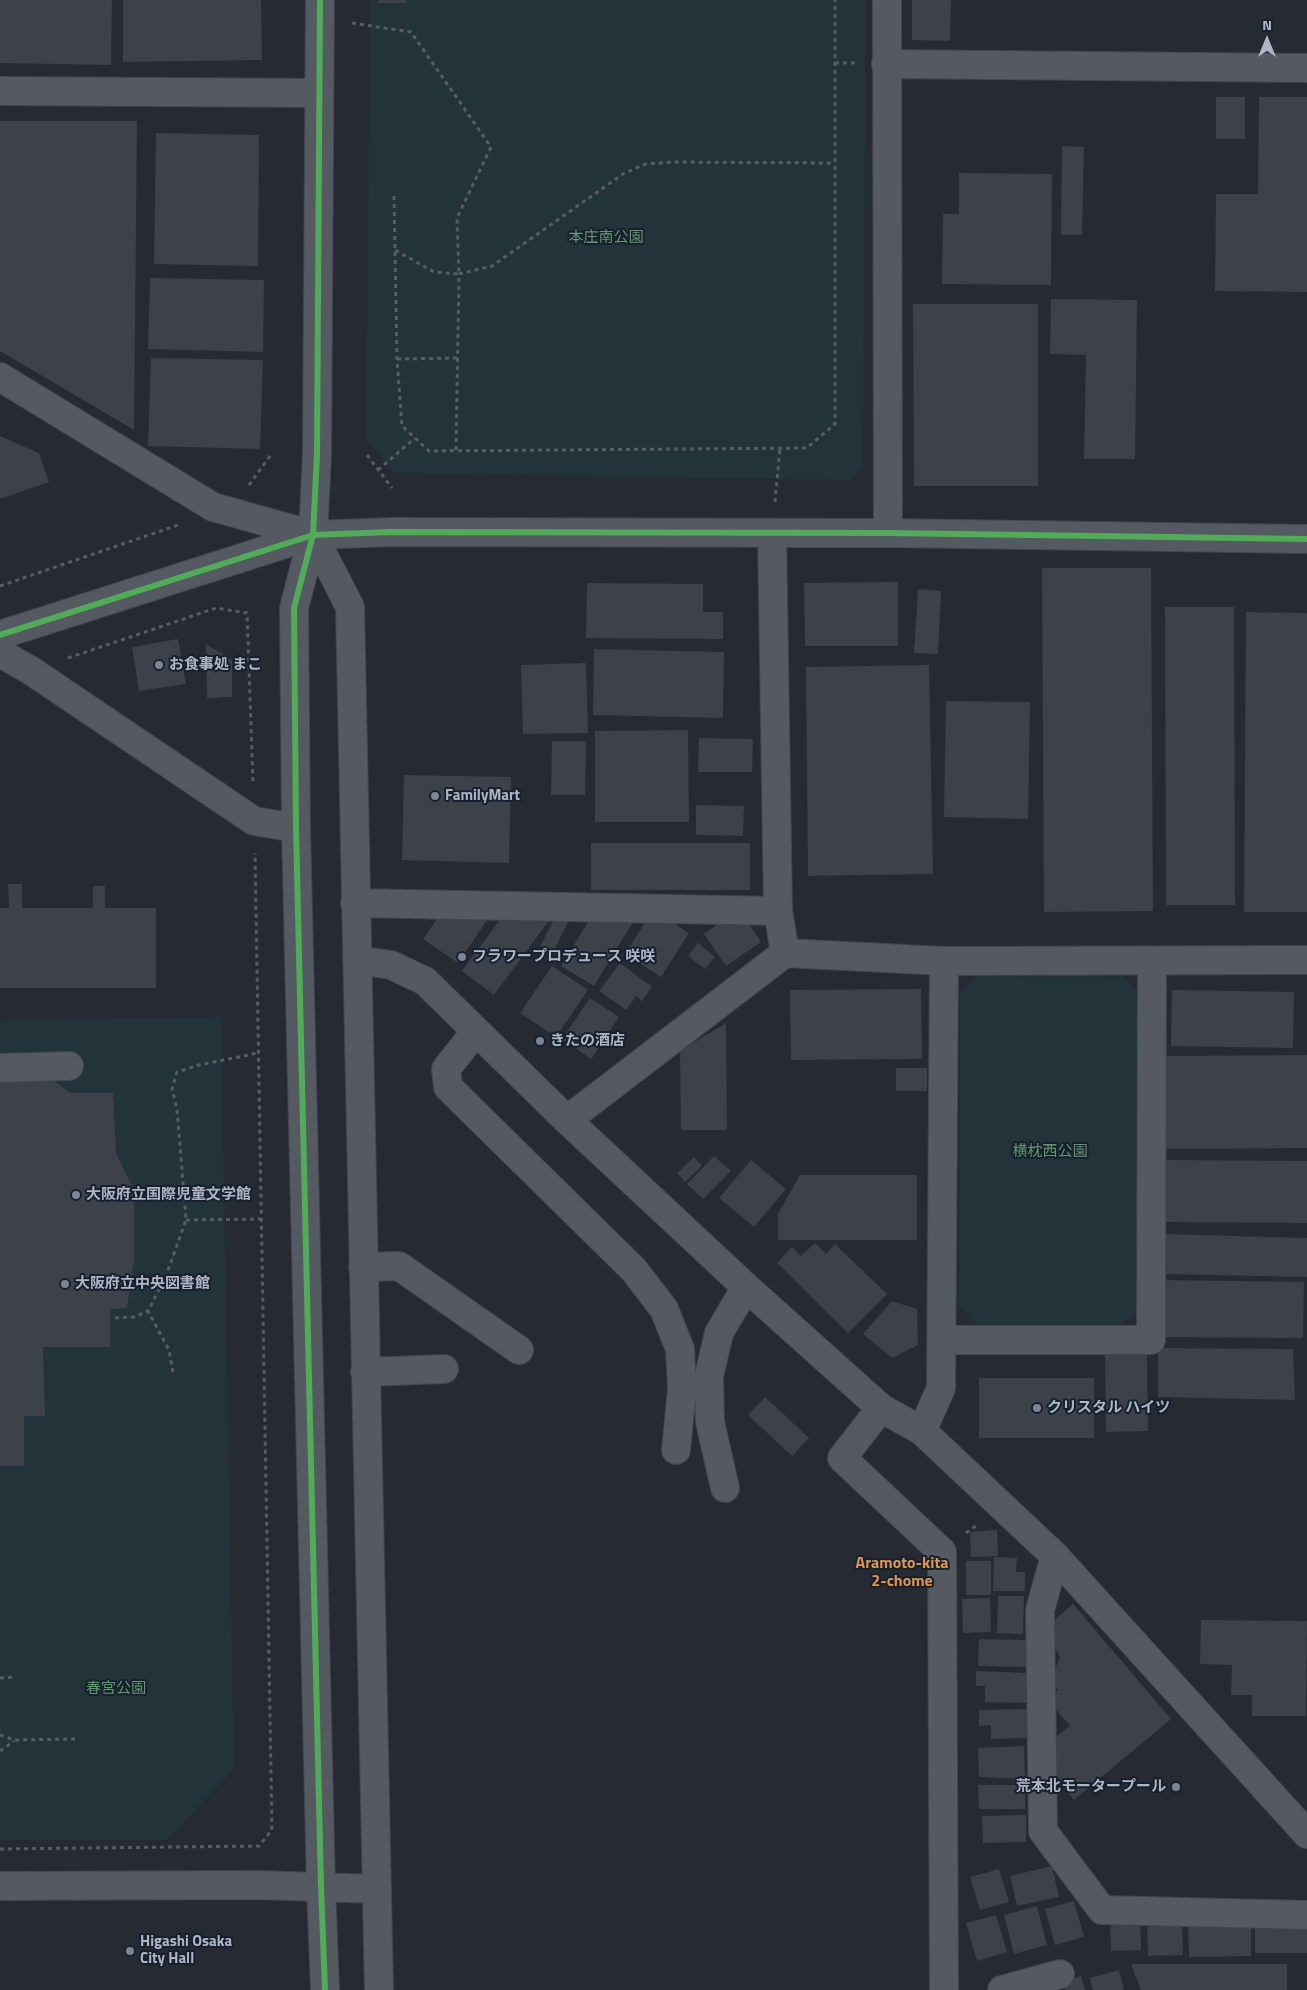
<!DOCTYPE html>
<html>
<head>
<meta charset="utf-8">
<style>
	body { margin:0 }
	#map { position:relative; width:1307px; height:1990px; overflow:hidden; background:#252a33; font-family:"Titillium Web",sans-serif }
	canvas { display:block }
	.north { position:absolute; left:1242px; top:15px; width:50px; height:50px; -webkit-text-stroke:4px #18202e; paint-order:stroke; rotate:0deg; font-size:14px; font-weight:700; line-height:20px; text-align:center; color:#adb5c6 }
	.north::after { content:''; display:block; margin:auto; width:18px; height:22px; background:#adb5c6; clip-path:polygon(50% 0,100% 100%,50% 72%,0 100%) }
</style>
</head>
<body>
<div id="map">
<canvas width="1307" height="1990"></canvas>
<div class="north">N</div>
</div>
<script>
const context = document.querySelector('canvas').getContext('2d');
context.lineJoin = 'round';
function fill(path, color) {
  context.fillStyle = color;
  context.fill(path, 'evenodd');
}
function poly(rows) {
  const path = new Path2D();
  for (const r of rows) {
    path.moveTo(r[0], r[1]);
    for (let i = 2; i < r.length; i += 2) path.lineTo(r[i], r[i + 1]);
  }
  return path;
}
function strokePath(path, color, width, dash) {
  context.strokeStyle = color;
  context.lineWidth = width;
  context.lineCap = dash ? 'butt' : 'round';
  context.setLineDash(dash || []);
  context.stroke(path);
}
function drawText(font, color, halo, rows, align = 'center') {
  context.font = font + ' "Titillium Web","Noto Sans JP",sans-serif';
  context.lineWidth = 4;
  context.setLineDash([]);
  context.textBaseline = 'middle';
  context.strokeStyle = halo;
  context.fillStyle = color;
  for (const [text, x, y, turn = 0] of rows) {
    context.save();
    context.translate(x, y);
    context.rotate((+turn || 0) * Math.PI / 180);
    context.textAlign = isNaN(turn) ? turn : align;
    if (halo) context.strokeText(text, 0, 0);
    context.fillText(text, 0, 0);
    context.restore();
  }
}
fill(poly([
	[370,0,866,0,863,467,851,480,393,473,366,438],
	[977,976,1124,977,1141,998,1140,1309,1115,1332,982,1331,959,1306,960,994],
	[221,1017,234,1768,168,1840,0,1840,0,1020]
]), '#223439');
fill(poly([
	[0,0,112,0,111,65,0,63],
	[123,0,261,0,262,60,123,62],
	[379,0,406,0,406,3,378,3],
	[912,0,951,0,950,41,912,40],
	[1216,97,1245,97,1245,139,1216,139],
	[1259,97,1307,97,1307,292,1215,291,1216,194,1258,194],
	[0,121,137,121,134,430,0,351],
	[156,133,259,135,258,266,154,264],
	[1062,146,1084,147,1082,235,1061,235],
	[959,173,1052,174,1051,285,942,284,943,214,959,214],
	[150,278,264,280,263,352,148,349],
	[1051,299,1137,300,1135,459,1084,459,1086,355,1050,354],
	[913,304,1038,304,1038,486,914,486],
	[151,358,263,360,260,449,148,446],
	[0,436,39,453,49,482,0,499],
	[1042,568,1151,568,1153,911,1044,912],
	[898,582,898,646,805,646,804,583],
	[587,583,703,584,703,612,723,612,723,639,586,638],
	[918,589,941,591,938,654,914,653],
	[1165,607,1234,607,1235,905,1166,905],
	[1246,612,1307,613,1307,912,1244,912],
	[178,639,186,684,139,691,132,647],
	[206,644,232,660,232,697,207,698],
	[594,649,724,652,723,718,593,715],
	[586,663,588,733,523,734,521,665],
	[929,665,933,874,808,876,806,667],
	[946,701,1030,702,1028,819,944,817],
	[688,730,689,822,595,822,595,731],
	[699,738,753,739,752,772,698,772],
	[552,741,586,741,585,795,551,795],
	[404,775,511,777,509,863,402,860],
	[696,805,744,806,743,836,696,835],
	[591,843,750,843,750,890,591,890],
	[8,884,22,884,22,908,93,908,93,886,105,886,105,908,156,908,156,988,0,988,0,908,9,908],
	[653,910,689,933,661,977,625,954],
	[492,913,458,963,423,939,439,916],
	[556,916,568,922,553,953,540,946],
	[591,917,633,922,594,986,561,966],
	[501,918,551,918,494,995,462,971],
	[727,918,734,926,745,918,761,942,726,966,704,934],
	[698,943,715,957,705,969,688,956],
	[620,963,652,987,642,1001,636,996,626,1010,599,991],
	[552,966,588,990,556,1037,520,1013],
	[921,989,922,1059,791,1060,790,990],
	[1172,990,1294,992,1293,1048,1171,1046],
	[590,998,619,1017,591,1059,562,1039],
	[726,1023,727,1130,681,1130,680,1051],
	[1307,1055,1307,1148,1165,1149,1164,1056],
	[896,1068,927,1068,927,1091,896,1091],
	[0,1077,49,1077,70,1093,113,1093,116,1153,134,1190,134,1259,127,1308,110,1309,110,1347,43,1347,45,1416,24,1416,24,1466,0,1466],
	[714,1156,731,1171,703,1199,687,1184],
	[694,1157,702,1166,685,1182,677,1173],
	[751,1160,786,1189,754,1227,719,1198],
	[1166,1160,1307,1161,1307,1223,1166,1222],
	[800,1175,917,1175,917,1240,778,1240,778,1214],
	[1165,1234,1307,1238,1307,1277,1164,1274],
	[815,1243,826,1254,835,1244,887,1294,848,1333,777,1263,792,1247,801,1256],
	[1162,1280,1304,1282,1303,1338,1161,1337],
	[892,1301,917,1309,918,1345,892,1358,863,1334],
	[1158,1348,1293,1349,1295,1400,1158,1397],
	[1147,1353,1148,1431,1106,1432,1105,1354],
	[979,1378,1094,1378,1094,1438,979,1438],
	[765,1397,809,1438,792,1456,748,1415],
	[997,1530,998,1556,971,1557,970,1532],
	[994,1557,1017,1558,1016,1572,1025,1572,1025,1591,993,1591],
	[966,1561,991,1561,991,1595,966,1595],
	[998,1596,1024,1596,1023,1634,997,1633],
	[990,1598,991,1632,963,1633,962,1599],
	[1073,1604,1171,1719,1074,1800,1056,1779,1053,1739,1070,1726,1047,1699,1058,1690,1050,1681,1060,1657,1053,1645,1054,1620],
	[1201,1620,1307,1621,1306,1716,1252,1716,1252,1695,1231,1695,1232,1665,1200,1664],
	[979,1639,1026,1640,1026,1667,978,1666],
	[976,1671,1027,1673,1027,1703,985,1702,985,1686,976,1686],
	[1027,1709,1027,1738,991,1739,991,1725,979,1726,979,1710],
	[1024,1746,1025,1779,979,1777,978,1748],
	[978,1785,1025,1785,1025,1809,979,1809],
	[1026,1815,1026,1842,983,1843,982,1816],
	[1052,1866,1059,1897,1017,1906,1010,1876],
	[999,1869,1009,1902,980,1910,970,1877],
	[1074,1901,1084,1937,1055,1945,1045,1909],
	[1037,1906,1047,1945,1014,1954,1004,1915],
	[996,1915,1007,1952,977,1961,966,1923],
	[1140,1917,1141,1950,1111,1951,1110,1918],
	[1182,1918,1183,1955,1148,1956,1147,1919],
	[1251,1921,1251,1956,1189,1957,1188,1922],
	[1255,1921,1307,1922,1307,1953,1255,1953],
	[1131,1964,1287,1964,1287,1990,1141,1990],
	[1119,1970,1124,1990,1093,1990,1090,1978],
	[1081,1976,1085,1990,1065,1990,1063,1982]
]), '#3d4149');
const minor = poly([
	[320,0,317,454,313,535,294,608,296,828,321,1886,325,1990],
	[887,0,888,533],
	[886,64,1307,68],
	[0,91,319,93],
	[0,377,213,507,313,535,350,607,379,1990],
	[772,533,778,911,785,953],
	[0,635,313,535,391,532,888,533,1307,539],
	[0,653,30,670,254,821,296,828],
	[355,903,778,911],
	[357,960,391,965,425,981,567,1120,746,1287,881,1408,922,1431,1055,1556,1307,1834],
	[476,1031,446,1069,448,1087,634,1270,664,1309,680,1349,682,1390,676,1450],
	[0,1068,69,1066],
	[567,1120,785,953,944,961,1307,960],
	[363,1267,399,1266,519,1350],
	[943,1340,1151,1340,1152,962],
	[365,1372,444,1369],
	[881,1408,842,1458,942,1552,944,1990],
	[922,1431,941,1388,944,961],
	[725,1488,710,1422,709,1376,719,1333,746,1287],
	[1055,1556,1040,1610,1043,1831,1102,1910,1307,1915],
	[0,1886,259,1885,376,1889],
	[1002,1990,1060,1974]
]);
strokePath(minor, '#42464e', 30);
strokePath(poly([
	[352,23,411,32,491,147,457,218,459,274,434,272,395,250],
	[835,63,857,63],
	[394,196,397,359,402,426,429,451,807,448,835,424,835,0],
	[397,359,458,358],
	[456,450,459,274,492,266,623,174,645,164,673,162,834,163],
	[367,455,392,488],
	[378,470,415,438],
	[249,485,272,453],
	[775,502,780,448],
	[0,586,181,524],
	[68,658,216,608,247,613,253,782],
	[186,1220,261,1219],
	[115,1318,134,1317,148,1311],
	[173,1372,169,1350,148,1311,166,1276,186,1220,177,1109,172,1089,177,1072,199,1065,258,1053],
	[966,1533,977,1525],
	[0,1678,13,1677],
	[0,1735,14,1740,76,1739],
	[0,1751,14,1741],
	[0,1849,259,1846,272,1830,255,853]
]), '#585d65', 3, [4, 4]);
strokePath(minor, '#545962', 28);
strokePath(poly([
	[320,0,317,454,313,535,294,608,296,828,321,1886,325,1990],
	[0,635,313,535,391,532,888,533,1307,539]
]), '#51ab58', 6);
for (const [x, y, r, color] of [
	[159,665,5,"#7d8493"],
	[435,796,5,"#7d8493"],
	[462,957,5,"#7d8493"],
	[540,1041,5,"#7d8493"],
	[76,1195,5,"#7d8493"],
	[65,1284,5,"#7d8493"],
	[1037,1408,5,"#7d8493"],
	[1176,1787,5,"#7d8493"],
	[130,1951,5,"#7d8493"]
]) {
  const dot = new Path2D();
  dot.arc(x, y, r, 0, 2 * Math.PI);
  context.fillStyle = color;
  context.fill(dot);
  strokePath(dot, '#18202e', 2);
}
drawText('15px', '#639872', '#18202e', [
	["本庄南公園",606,238],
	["横枕西公園",1050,1152],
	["春宮公園",116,1689]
]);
drawText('bold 15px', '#adb5c6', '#18202e', [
	["お食事処 まこ",169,665],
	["FamilyMart",445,796],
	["フラワープロデュース 咲咲",472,957],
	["きたの酒店",550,1041],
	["大阪府立国際児童文学館",86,1195],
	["大阪府立中央図書館",75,1284],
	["クリスタル ハイツ",1047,1408],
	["荒本北モータープール",1166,1787,"right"],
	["Higashi Osaka",140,1942],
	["City Hall",140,1959]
], 'left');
drawText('bold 16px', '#da9654', '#18202e', [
	["Aramoto-kita",902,1564],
	["2-chome",902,1582]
]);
</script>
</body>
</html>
